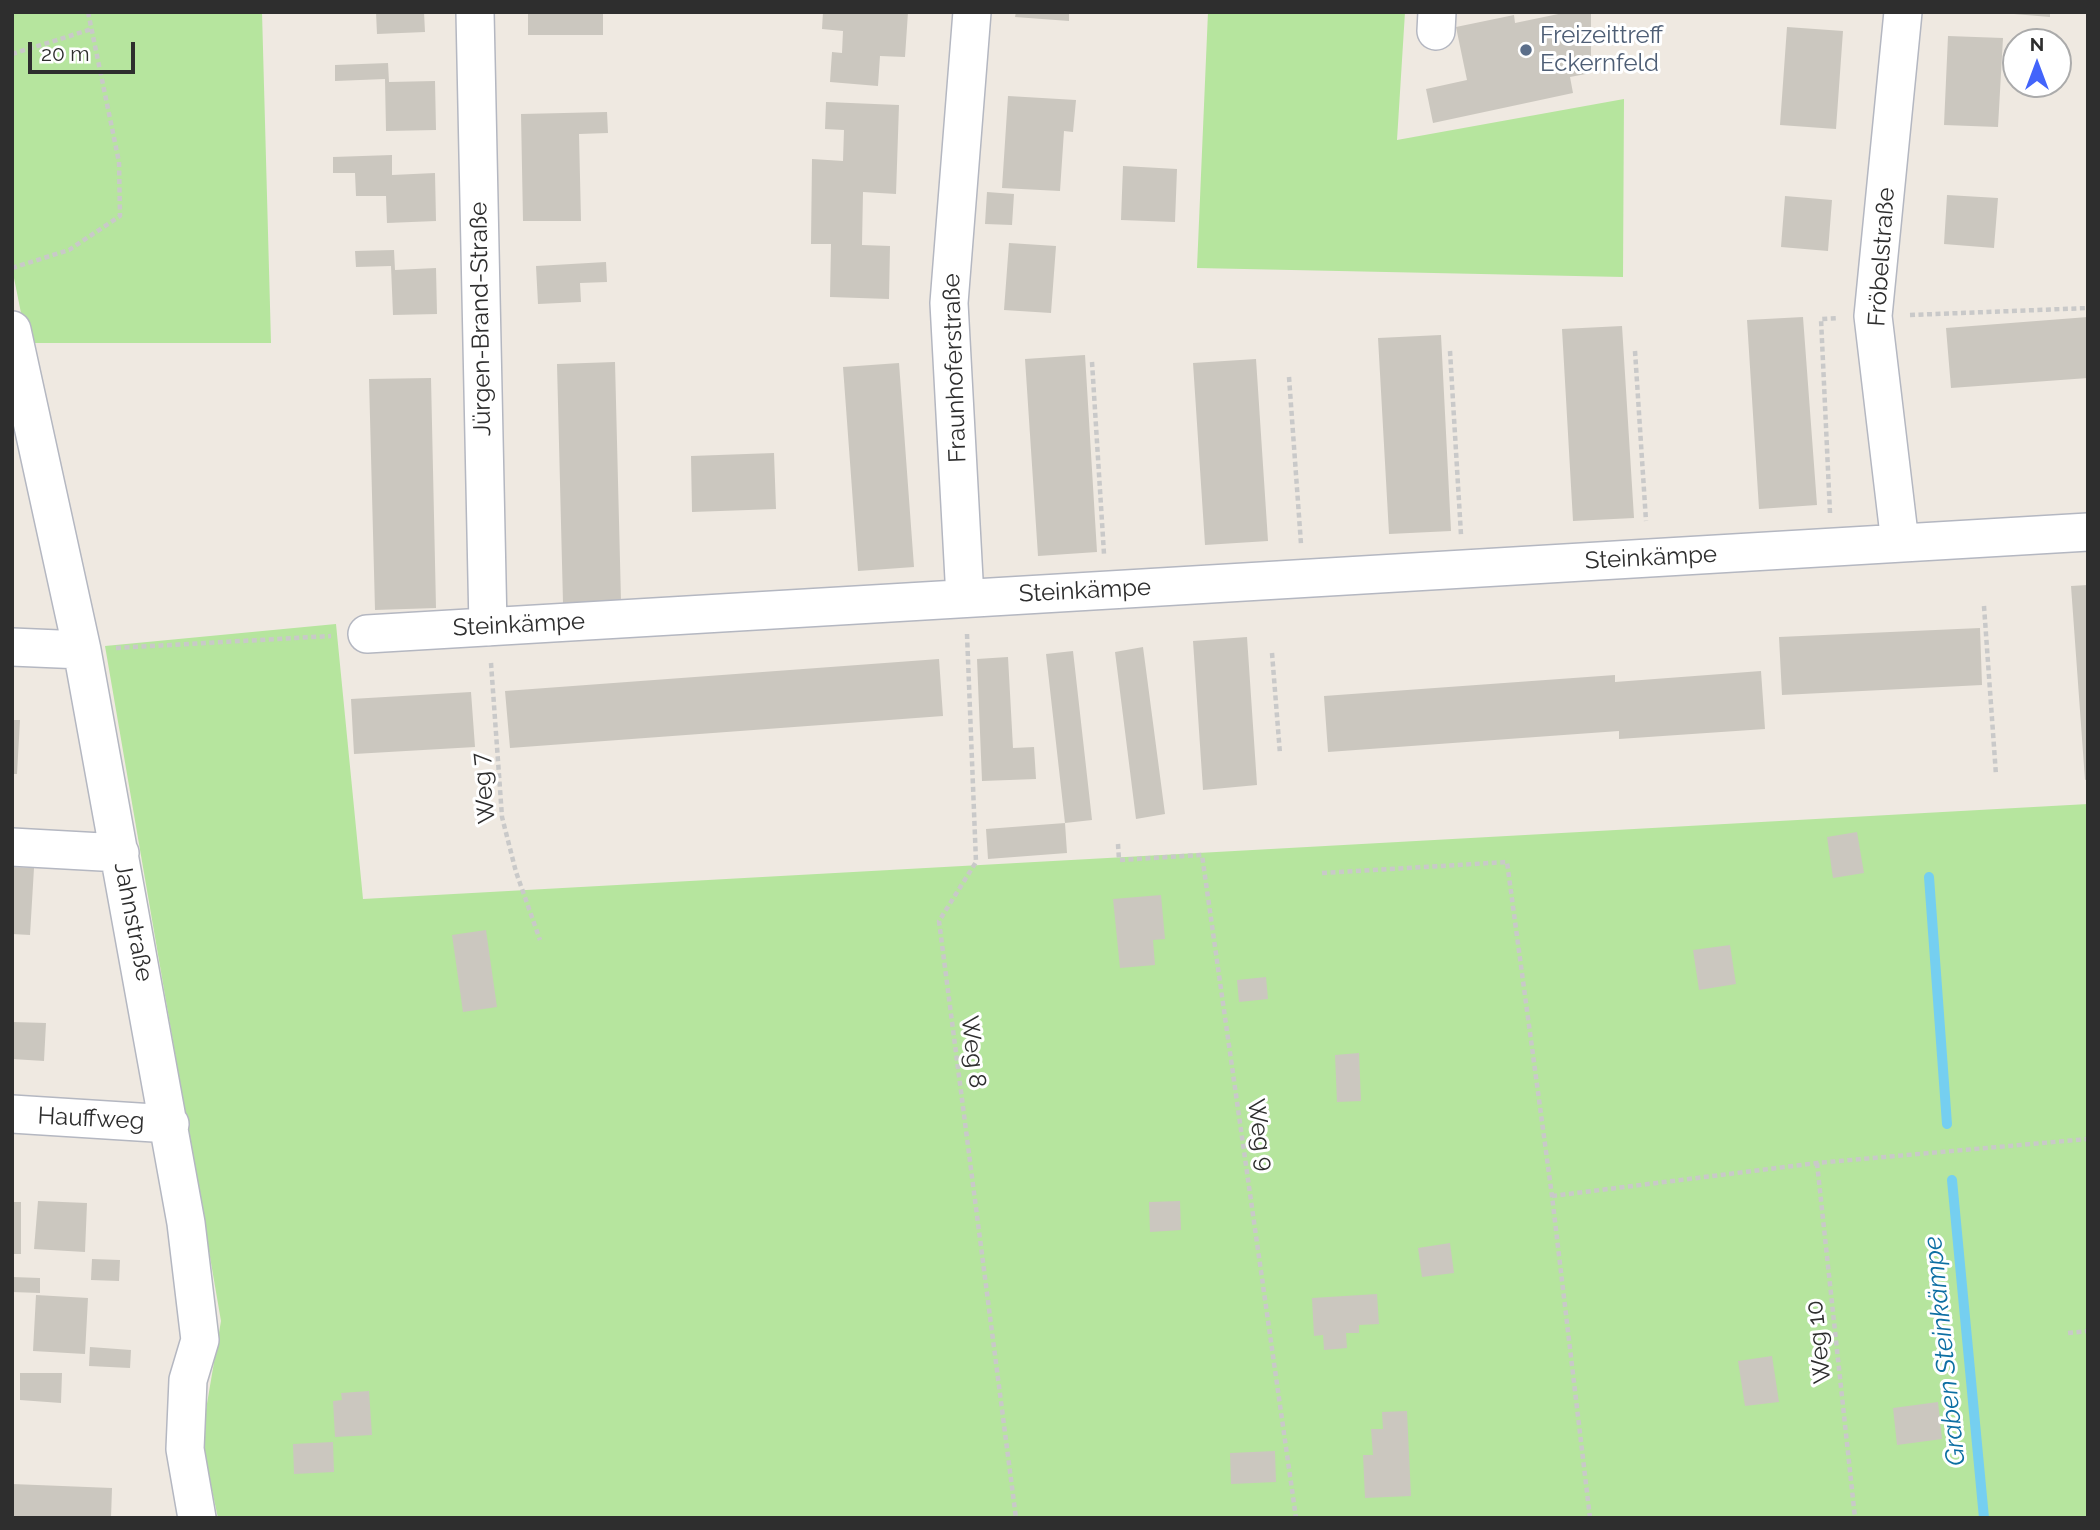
<!DOCTYPE html>
<html>
<head>
<meta charset="utf-8">
<style>
	body { margin:0 }
	#map { position:relative; width:2100px; height:1530px; overflow:hidden; background:#efe9e1; font-family:Raleway,sans-serif }
	canvas { display:block }
	.frame { position:absolute; inset:0; border:14px solid #2e2e2e; pointer-events:none }
	.north { position:absolute; left:2002px; top:28px; width:70px; height:70px; box-sizing:border-box; background:#fff; border:2px solid #ababab; border-radius:50%; rotate:0deg; font-size:19px; font-weight:700; line-height:28px; text-align:center; color:#2e2e2e }
	.north::after { content:''; display:block; margin:auto; width:24px; height:32px; background:#4264fb; clip-path:polygon(50% 0,100% 100%,50% 72%,0 100%) }
	.scale { position:absolute; left:28px; top:42px; width:107px; height:32px; box-sizing:border-box; border:4px solid #2e2e2e; border-top:0; padding-left:9px; font-size:21px; line-height:24px; white-space:nowrap; color:#2e2e2e; -webkit-text-stroke:5px #fff; paint-order:stroke }
</style>
</head>
<body>
<div id="map">
<canvas width="2100" height="1530"></canvas>
<div class="frame"></div>
<div class="north">N</div>
<div class="scale">20 m</div>
</div>
<script>
const context = document.querySelector('canvas').getContext('2d');
context.lineJoin = 'round';
function fill(path, color) {
  context.fillStyle = color;
  context.fill(path, 'evenodd');
}
function poly(rows) {
  const path = new Path2D();
  for (const r of rows) {
    path.moveTo(r[0], r[1]);
    for (let i = 2; i < r.length; i += 2) path.lineTo(r[i], r[i + 1]);
  }
  return path;
}
function strokePath(path, color, width, dash) {
  context.strokeStyle = color;
  context.lineWidth = width;
  context.lineCap = dash ? 'butt' : 'round';
  context.setLineDash(dash || []);
  context.stroke(path);
}
function drawText(font, color, halo, rows, align = 'center') {
  context.font = font + ' Raleway,sans-serif';
  context.lineWidth = 6;
  context.setLineDash([]);
  context.textBaseline = 'middle';
  context.strokeStyle = halo;
  context.fillStyle = color;
  for (const [text, x, y, turn = 0] of rows) {
    context.save();
    context.translate(x, y);
    context.rotate((+turn || 0) * Math.PI / 180);
    context.textAlign = isNaN(turn) ? turn : align;
    if (halo) context.strokeText(text, 0, 0);
    context.fillText(text, 0, 0);
    context.restore();
  }
}
fill(poly([
	[12,12,262,12,271,343,27,343,12,268],
	[1208,12,1405,12,1397,140,1624,99,1623,277,1197,268],
	[336,624,363,899,2088,804,2088,1518,218,1518,201,1439,221,1321,105,646]
]), '#b6e59e');
strokePath(poly([
	[1929,877,1947,1124],
	[1952,1180,1984,1518]
]), '#75cff0', 10);
fill(poly([
	[376,12,424,12,425,32,377,34],
	[528,12,603,12,603,35,528,35],
	[823,12,908,12,905,57,880,56,878,86,830,82,832,52,842,53,843,31,822,29],
	[1016,12,1069,12,1069,21,1015,17],
	[1568,12,1591,12,1591,73,1570,77,1573,93,1433,123,1426,89,1467,80,1456,27,1514,15,1515,23],
	[2014,12,2050,12,2050,17,2014,14],
	[1787,27,1843,31,1836,129,1780,125],
	[1948,36,2003,38,1998,127,1944,125],
	[388,63,389,82,435,81,436,130,386,131,385,79,335,81,335,65],
	[1008,96,1076,100,1073,132,1064,131,1060,191,1002,188],
	[826,102,899,105,896,194,863,192,862,245,890,246,889,299,830,297,831,244,811,244,812,159,843,161,844,130,825,129],
	[607,112,608,133,579,134,581,221,523,221,521,114],
	[392,155,392,175,435,173,436,221,387,223,386,196,356,196,355,173,333,173,333,157],
	[1123,166,1177,169,1175,222,1121,220],
	[987,192,1014,194,1012,225,985,224],
	[1947,195,1998,198,1994,248,1944,244],
	[1785,196,1832,200,1828,251,1781,247],
	[1009,243,1056,246,1051,313,1004,310],
	[394,250,395,270,436,268,437,314,393,315,391,266,356,267,355,251],
	[606,262,607,282,580,283,581,302,538,304,536,266],
	[1803,317,1817,505,1759,509,1747,320],
	[2088,317,2088,378,1951,388,1946,328],
	[1622,326,1634,518,1573,521,1562,329],
	[1441,335,1451,531,1389,534,1378,338],
	[1085,355,1097,552,1038,556,1025,359],
	[1256,359,1268,541,1205,545,1193,363],
	[615,362,621,601,563,603,557,364],
	[899,363,914,567,858,571,843,367],
	[431,378,436,608,375,610,369,379],
	[774,453,776,509,692,512,691,456],
	[2088,585,2088,779,2085,780,2071,586],
	[1980,628,1982,685,1782,695,1779,637],
	[1247,637,1257,785,1203,790,1193,641],
	[1143,647,1165,814,1136,819,1115,652],
	[1073,651,1092,820,1065,823,1046,654],
	[1008,657,1013,748,1034,747,1036,779,982,781,977,659],
	[939,659,943,716,510,748,505,691],
	[1761,671,1765,729,1619,739,1619,731,1328,752,1324,696,1615,675,1615,682],
	[471,692,475,747,354,754,351,699],
	[12,720,20,720,17,774,12,774],
	[1065,823,1067,853,988,859,986,829],
	[1857,832,1864,873,1833,878,1827,837],
	[12,867,34,868,30,935,12,934],
	[1161,895,1165,939,1153,940,1155,965,1120,968,1113,899],
	[486,930,497,1007,463,1012,452,935],
	[1730,945,1736,984,1699,990,1693,950],
	[1266,977,1268,999,1239,1002,1237,980],
	[12,1022,46,1023,44,1061,12,1059],
	[1359,1053,1361,1101,1337,1102,1335,1055],
	[38,1201,87,1203,85,1252,34,1249],
	[1180,1201,1181,1230,1150,1232,1149,1202],
	[12,1202,21,1202,21,1254,12,1254],
	[1450,1243,1454,1273,1422,1277,1418,1248],
	[92,1259,120,1260,119,1281,91,1280],
	[12,1277,40,1278,40,1293,12,1292],
	[1377,1294,1379,1324,1359,1325,1359,1333,1346,1333,1347,1348,1324,1350,1323,1335,1314,1336,1312,1298],
	[36,1295,88,1298,85,1354,33,1351],
	[90,1347,131,1350,130,1368,89,1366],
	[1772,1356,1779,1402,1745,1406,1738,1361],
	[20,1373,62,1373,61,1403,20,1400],
	[369,1391,372,1435,335,1437,333,1401,342,1400,341,1393],
	[1938,1402,1942,1439,1897,1445,1893,1408],
	[1407,1411,1411,1496,1365,1498,1363,1455,1373,1455,1371,1429,1383,1429,1382,1412],
	[333,1442,334,1472,294,1474,293,1444],
	[1275,1451,1276,1482,1231,1484,1230,1453],
	[12,1484,112,1488,111,1518,12,1518]
]), '#cbc7bf');
const minor = poly([
	[475,12,488,627],
	[1436,31,1437,12],
	[12,330,82,650,186,1223,200,1340,188,1380,185,1449,197,1518],
	[1900,543,1873,316,1903,12],
	[965,598,949,303,972,12],
	[367,634,2088,532],
	[12,647,82,650],
	[12,847,120,853],
	[12,1114,170,1124]
]);
strokePath(minor, '#b4b7c1', 40);
strokePath(poly([
	[12,54,92,29],
	[12,268,69,250,120,216,119,162,88,12],
	[1910,315,2088,308],
	[1450,351,1461,535],
	[1635,351,1646,521],
	[1092,362,1104,554],
	[1289,377,1301,544],
	[1830,513,1821,319,1839,318],
	[1984,606,1996,775],
	[967,634,976,862,939,921,1016,1518],
	[116,648,331,636],
	[1272,653,1280,754],
	[491,663,502,817,516,872,540,940],
	[1118,844,1119,860,1202,855,1296,1518],
	[1322,873,1507,862,1552,1196,1590,1518],
	[1817,1163,1855,1518],
	[1552,1196,1817,1163,2088,1139],
	[2068,1333,2088,1331]
]), '#c9c9c9', 4.5, [5, 3.5]);
strokePath(minor, '#fff', 37);
for (const [x, y, r, color] of [
	[1526,50,7,"#5c6f8a"]
]) {
  const dot = new Path2D();
  dot.arc(x, y, r, 0, 2 * Math.PI);
  context.fillStyle = color;
  context.fill(dot);
  strokePath(dot, '#fff', 2.5);
}
drawText('24px', '#4e5e75', '#fff', [
	["Freizeittreff",1540,36],
	["Eckernfeld",1540,64]
], 'left');
drawText('24px', '#2e2e2e', '#fff', [
	["Fröbelstraße",1882,257,-86],
	["Jürgen-Brand-Straße",481,319,-91],
	["Fraunhoferstraße",955,368,-92],
	["Steinkämpe",1651,558,-3],
	["Steinkämpe",1085,591,-3],
	["Steinkämpe",519,625,-3],
	["Weg 7",484,788,-96],
	["Jahnstraße",133,922,79],
	["Weg 8",973,1052,83],
	["Hauffweg",91,1119,3],
	["Weg 9",1260,1135,82],
	["Weg 10",1819,1342,-96]
]);
drawText('italic 26px', '#0d6fa3', '#fff', [
	["Graben Steinkämpe",1945,1351,-96]
]);
</script>
</body>
</html>
